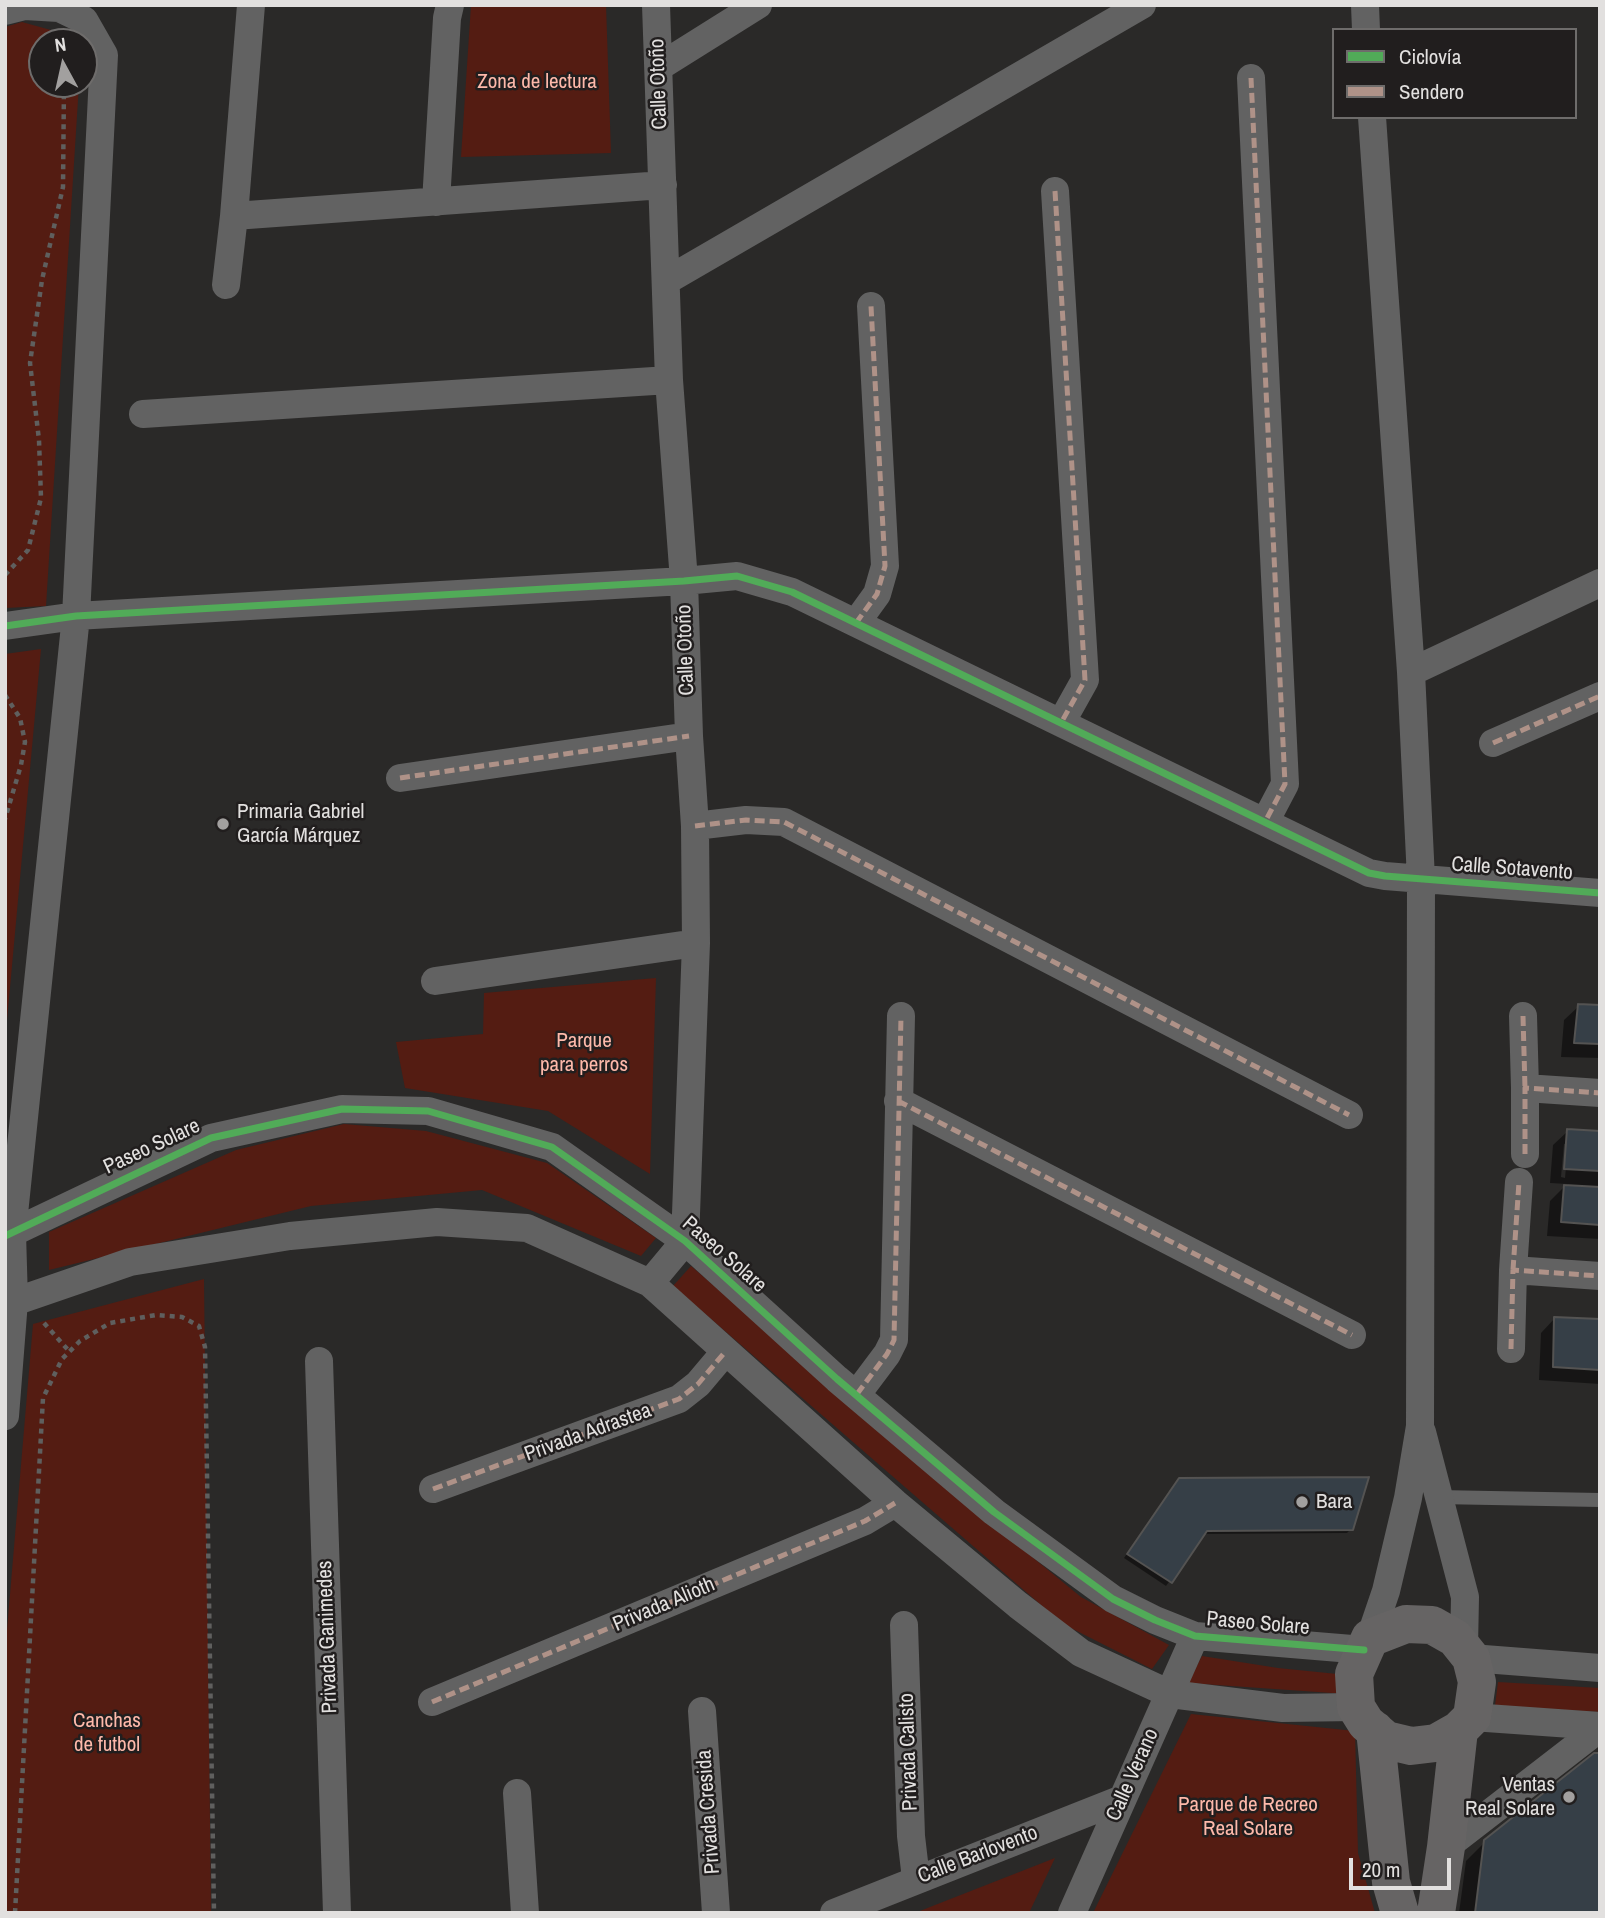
<!DOCTYPE html>
<html>
<head>
<meta charset="utf-8">
<style>
	body { margin:0 }
	#map { position:relative; width:1605px; height:1918px; overflow:hidden; background:#2a2928; font-family:"Archivo Narrow",sans-serif }
	canvas { display:block }
	.frame { position:absolute; inset:0; border:7px solid #e2e0df; pointer-events:none }
	.legend { position:absolute; left:1332px; top:28px; width:245px; height:91px; box-sizing:border-box; background:#211e1e; border:2px solid #6e6c6b; margin:0; padding:9px 12px; list-style:none; font-size:21px; color:#e2e0df }
	.legend li { display:flex; align-items:center; gap:14px; height:35px }
	.legend b { width:35px; border:2px solid #6e6c6b }
	.north { position:absolute; left:28px; top:28px; width:70px; height:70px; box-sizing:border-box; background:#211e1e; border:2px solid #6e6c6b; border-radius:50%; rotate:352deg; font-size:19px; font-weight:700; line-height:28px; text-align:center; color:#e2e0df }
	.north::after { content:''; display:block; margin:auto; width:24px; height:32px; background:#a2a09f; clip-path:polygon(50% 0,100% 100%,50% 72%,0 100%) }
	.scale { position:absolute; left:1349px; top:1858px; width:102px; height:32px; box-sizing:border-box; border:4px solid #e2e0df; border-top:0; padding-left:9px; font-size:21px; line-height:24px; white-space:nowrap; color:#e2e0df; -webkit-text-stroke:5px #211e1e; paint-order:stroke }
</style>
</head>
<body>
<div id="map">
<canvas width="1605" height="1918"></canvas>
<div class="frame"></div>
<ul class="legend">
<li><b style="height:9px;background:#51ab58"></b>Ciclovía</li>
<li><b style="height:9px;background:#af9288"></b>Sendero</li>
</ul>
<div class="north">N</div>
<div class="scale">20 m</div>
</div>
<script>
const context = document.querySelector('canvas').getContext('2d');
context.lineJoin = 'round';
function fill(path, color) {
  context.fillStyle = color;
  context.fill(path, 'evenodd');
}
function poly(rows) {
  const path = new Path2D();
  for (const r of rows) {
    path.moveTo(r[0], r[1]);
    for (let i = 2; i < r.length; i += 2) path.lineTo(r[i], r[i + 1]);
  }
  return path;
}
function strokePath(path, color, width, dash) {
  context.strokeStyle = color;
  context.lineWidth = width;
  context.lineCap = dash ? 'butt' : 'round';
  context.setLineDash(dash || []);
  context.stroke(path);
}
function drawText(font, color, halo, rows, align = 'center') {
  context.font = font + ' "Archivo Narrow",sans-serif';
  context.lineWidth = 5;
  context.setLineDash([]);
  context.textBaseline = 'middle';
  context.strokeStyle = halo;
  context.fillStyle = color;
  for (const [text, x, y, turn = 0] of rows) {
    context.save();
    context.translate(x, y);
    context.rotate((+turn || 0) * Math.PI / 180);
    context.textAlign = isNaN(turn) ? turn : align;
    if (halo) context.strokeText(text, 0, 0);
    context.fillText(text, 0, 0);
    context.restore();
  }
}
fill(poly([
	[471,5,606,5,611,153,461,157],
	[22,22,58,32,63,42,42,42,42,84,79,84,46,606,5,608,5,27],
	[41,649,5,1042,5,654],
	[656,978,650,1174,548,1111,405,1088,396,1042,483,1034,484,993],
	[344,1124,426,1131,547,1163,656,1238,641,1256,482,1190,311,1206,49,1270,49,1232,236,1150],
	[691,1266,981,1515,1081,1597,1169,1645,1152,1669,1063,1624,673,1286],
	[204,1279,211,1913,5,1913,5,1653,33,1324],
	[1202,1656,1278,1668,1357,1676,1361,1695,1188,1683],
	[1498,1682,1600,1688,1600,1712,1495,1706],
	[1191,1714,1355,1731,1358,1853,1375,1913,1093,1913],
	[1055,1858,1029,1913,915,1913,930,1907]
]), '#541c12');
fill(poly([
	[1579,1006,1600,1007,1600,1058,1561,1057,1564,1020],
	[1568,1131,1600,1133,1600,1239,1547,1236,1550,1201,1567,1184,1550,1183,1553,1145],
	[1564,1144,1568,1144,1565,1178,1561,1177],
	[1555,1318,1600,1321,1600,1384,1539,1380,1541,1333],
	[1175,1484,1351,1529,1347,1533,1203,1534,1166,1586,1124,1558],
	[1486,1841,1600,1913,1459,1913,1466,1861]
]), '#0007');
const building = poly([
	[1578,1004,1600,1005,1600,1044,1574,1043,1578,1004],
	[1567,1129,1600,1131,1600,1171,1564,1169,1567,1129],
	[1564,1185,1600,1187,1600,1225,1561,1222,1564,1185],
	[1554,1317,1600,1319,1600,1370,1553,1367,1554,1317],
	[1369,1477,1353,1530,1207,1531,1172,1583,1127,1554,1179,1478,1369,1477],
	[1594,1753,1600,1753,1600,1913,1475,1913,1484,1840,1594,1753]
]);
fill(building, '#363f47');
strokePath(building, '#545352', 2);
strokePath(poly([
	[5,575,28,550,41,498,39,440,30,363,42,280,63,187,64,84],
	[5,695,20,718,25,742,21,765,5,819],
	[44,1323,69,1351],
	[15,1913,43,1398,62,1359,80,1341,110,1323,156,1315,182,1317,199,1326,205,1347,214,1913]
]), '#5f5f5e', 4.5, [5, 5]);
strokePath(poly([
	[1437,1497,1600,1500]
]), '#626262', 14);
strokePath(poly([
	[1365,5,1366,30],
	[5,11,25,6,59,8,84,20,104,55,76,616,12,1233,14,1301,5,1416],
	[659,67,758,5],
	[1251,78,1285,784,1265,822],
	[1055,191,1085,680,1061,723],
	[436,202,447,18,450,5],
	[234,216,663,185],
	[666,281,1142,5],
	[226,285,234,216,251,5],
	[143,414,669,380],
	[856,623,877,594,885,566,871,306],
	[5,626,76,616,684,581,737,576,792,592,1369,873,1385,876,1600,893],
	[1411,672,1600,583],
	[1493,743,1600,696],
	[400,778,689,736],
	[695,826,746,820,784,822,1349,1115],
	[435,981,696,943],
	[1523,1016,1525,1088],
	[898,1101,1352,1335],
	[1525,1154,1525,1088,1600,1093],
	[5,1236,211,1138,342,1109,428,1111,552,1147,685,1241,837,1379,994,1512,1113,1599,1155,1620,1195,1636,1364,1650],
	[1513,1270,1519,1182],
	[650,1283,685,1241,696,943,695,826,689,736,684,581,669,380,656,5],
	[5,1305,130,1262,290,1236,437,1222,527,1228,650,1283,895,1503,1018,1605,1081,1653,1170,1694,1283,1708,1356,1707],
	[1511,1349,1513,1270,1600,1276],
	[319,1361,337,1913],
	[857,1394,887,1354,894,1340,901,1016],
	[1422,1432,1465,1597,1464,1648],
	[433,1489,679,1399,698,1384,725,1352],
	[904,1625,911,1836,916,1879],
	[1370,1638,1386,1591,1408,1498,1420,1426,1421,879,1411,672,1372,117],
	[1471,1658,1600,1668],
	[432,1702,865,1521,895,1503],
	[702,1711,716,1913],
	[1472,1717,1600,1726],
	[517,1793,525,1913],
	[1446,1847,1600,1728],
	[834,1913,1122,1799],
	[1072,1913,1195,1636]
]), '#626262', 28);
strokePath(poly([
	[1406,1624,1432,1625,1455,1638,1471,1658,1477,1682,1472,1717,1459,1730,1436,1743,1411,1746,1386,1740,1366,1723,1356,1707,1354,1674,1370,1638,1406,1624],
	[1375,1730,1391,1882,1400,1913],
	[1436,1913,1446,1847,1459,1730]
]), '#666464', 38);
strokePath(poly([
	[1251,78,1285,784,1265,822],
	[1055,191,1085,680,1061,723],
	[856,623,877,594,885,566,871,306],
	[1493,743,1600,696],
	[400,778,689,736],
	[695,826,746,820,784,822,1349,1115],
	[1523,1016,1525,1088],
	[898,1101,1352,1335],
	[1525,1154,1525,1088,1600,1093],
	[1513,1270,1519,1182],
	[1511,1349,1513,1270,1600,1276],
	[857,1394,887,1354,894,1340,901,1016],
	[433,1489,679,1399,698,1384,725,1352],
	[432,1702,865,1521,895,1503]
]), '#af9288', 5, [10, 5]);
strokePath(poly([
	[5,626,76,616,684,581,737,576,792,592,1369,873,1385,876,1600,893],
	[5,1236,211,1138,342,1109,428,1111,552,1147,685,1241,837,1379,994,1512,1113,1599,1155,1620,1195,1636,1364,1650]
]), '#51ab58', 7);
for (const [x, y, r, color] of [
	[223,824,7,"#a2a09f"],
	[1302,1502,7,"#a2a09f"],
	[1569,1797,7,"#a2a09f"]
]) {
  const dot = new Path2D();
  dot.arc(x, y, r, 0, 2 * Math.PI);
  context.fillStyle = color;
  context.fill(dot);
  strokePath(dot, '#211e1e', 2.5);
}
drawText('21px', '#feb9aa', '#211e1e', [
	["Zona de lectura",537,82],
	["Parque",584,1041],
	["para perros",584,1065],
	["Canchas",107,1721],
	["de futbol",107,1745],
	["Parque de Recreo",1248,1805],
	["Real Solare",1248,1829]
]);
drawText('21px', '#e2e0df', '#211e1e', [
	["Calle Otoño",659,84,-92],
	["Calle Otoño",686,650,-92],
	["Calle Sotavento",1512,869,4],
	["Paseo Solare",152,1147,-25],
	["Paseo Solare",724,1255,41],
	["Privada Adrastea",588,1433,-20],
	["Privada Alioth",664,1605,-23],
	["Paseo Solare",1258,1624,5],
	["Privada Ganimedes",328,1637,-92],
	["Privada Calisto",909,1752,-92],
	["Calle Verano",1133,1775,-66],
	["Privada Cresida",709,1812,-94],
	["Calle Barlovento",978,1855,-21]
]);
drawText('21px', '#e2e0df', '#211e1e', [
	["Primaria Gabriel",237,812],
	["García Márquez",237,836],
	["Bara",1316,1502],
	["Ventas",1555,1785,"right"],
	["Real Solare",1555,1809,"right"]
], 'left');
</script>
</body>
</html>
